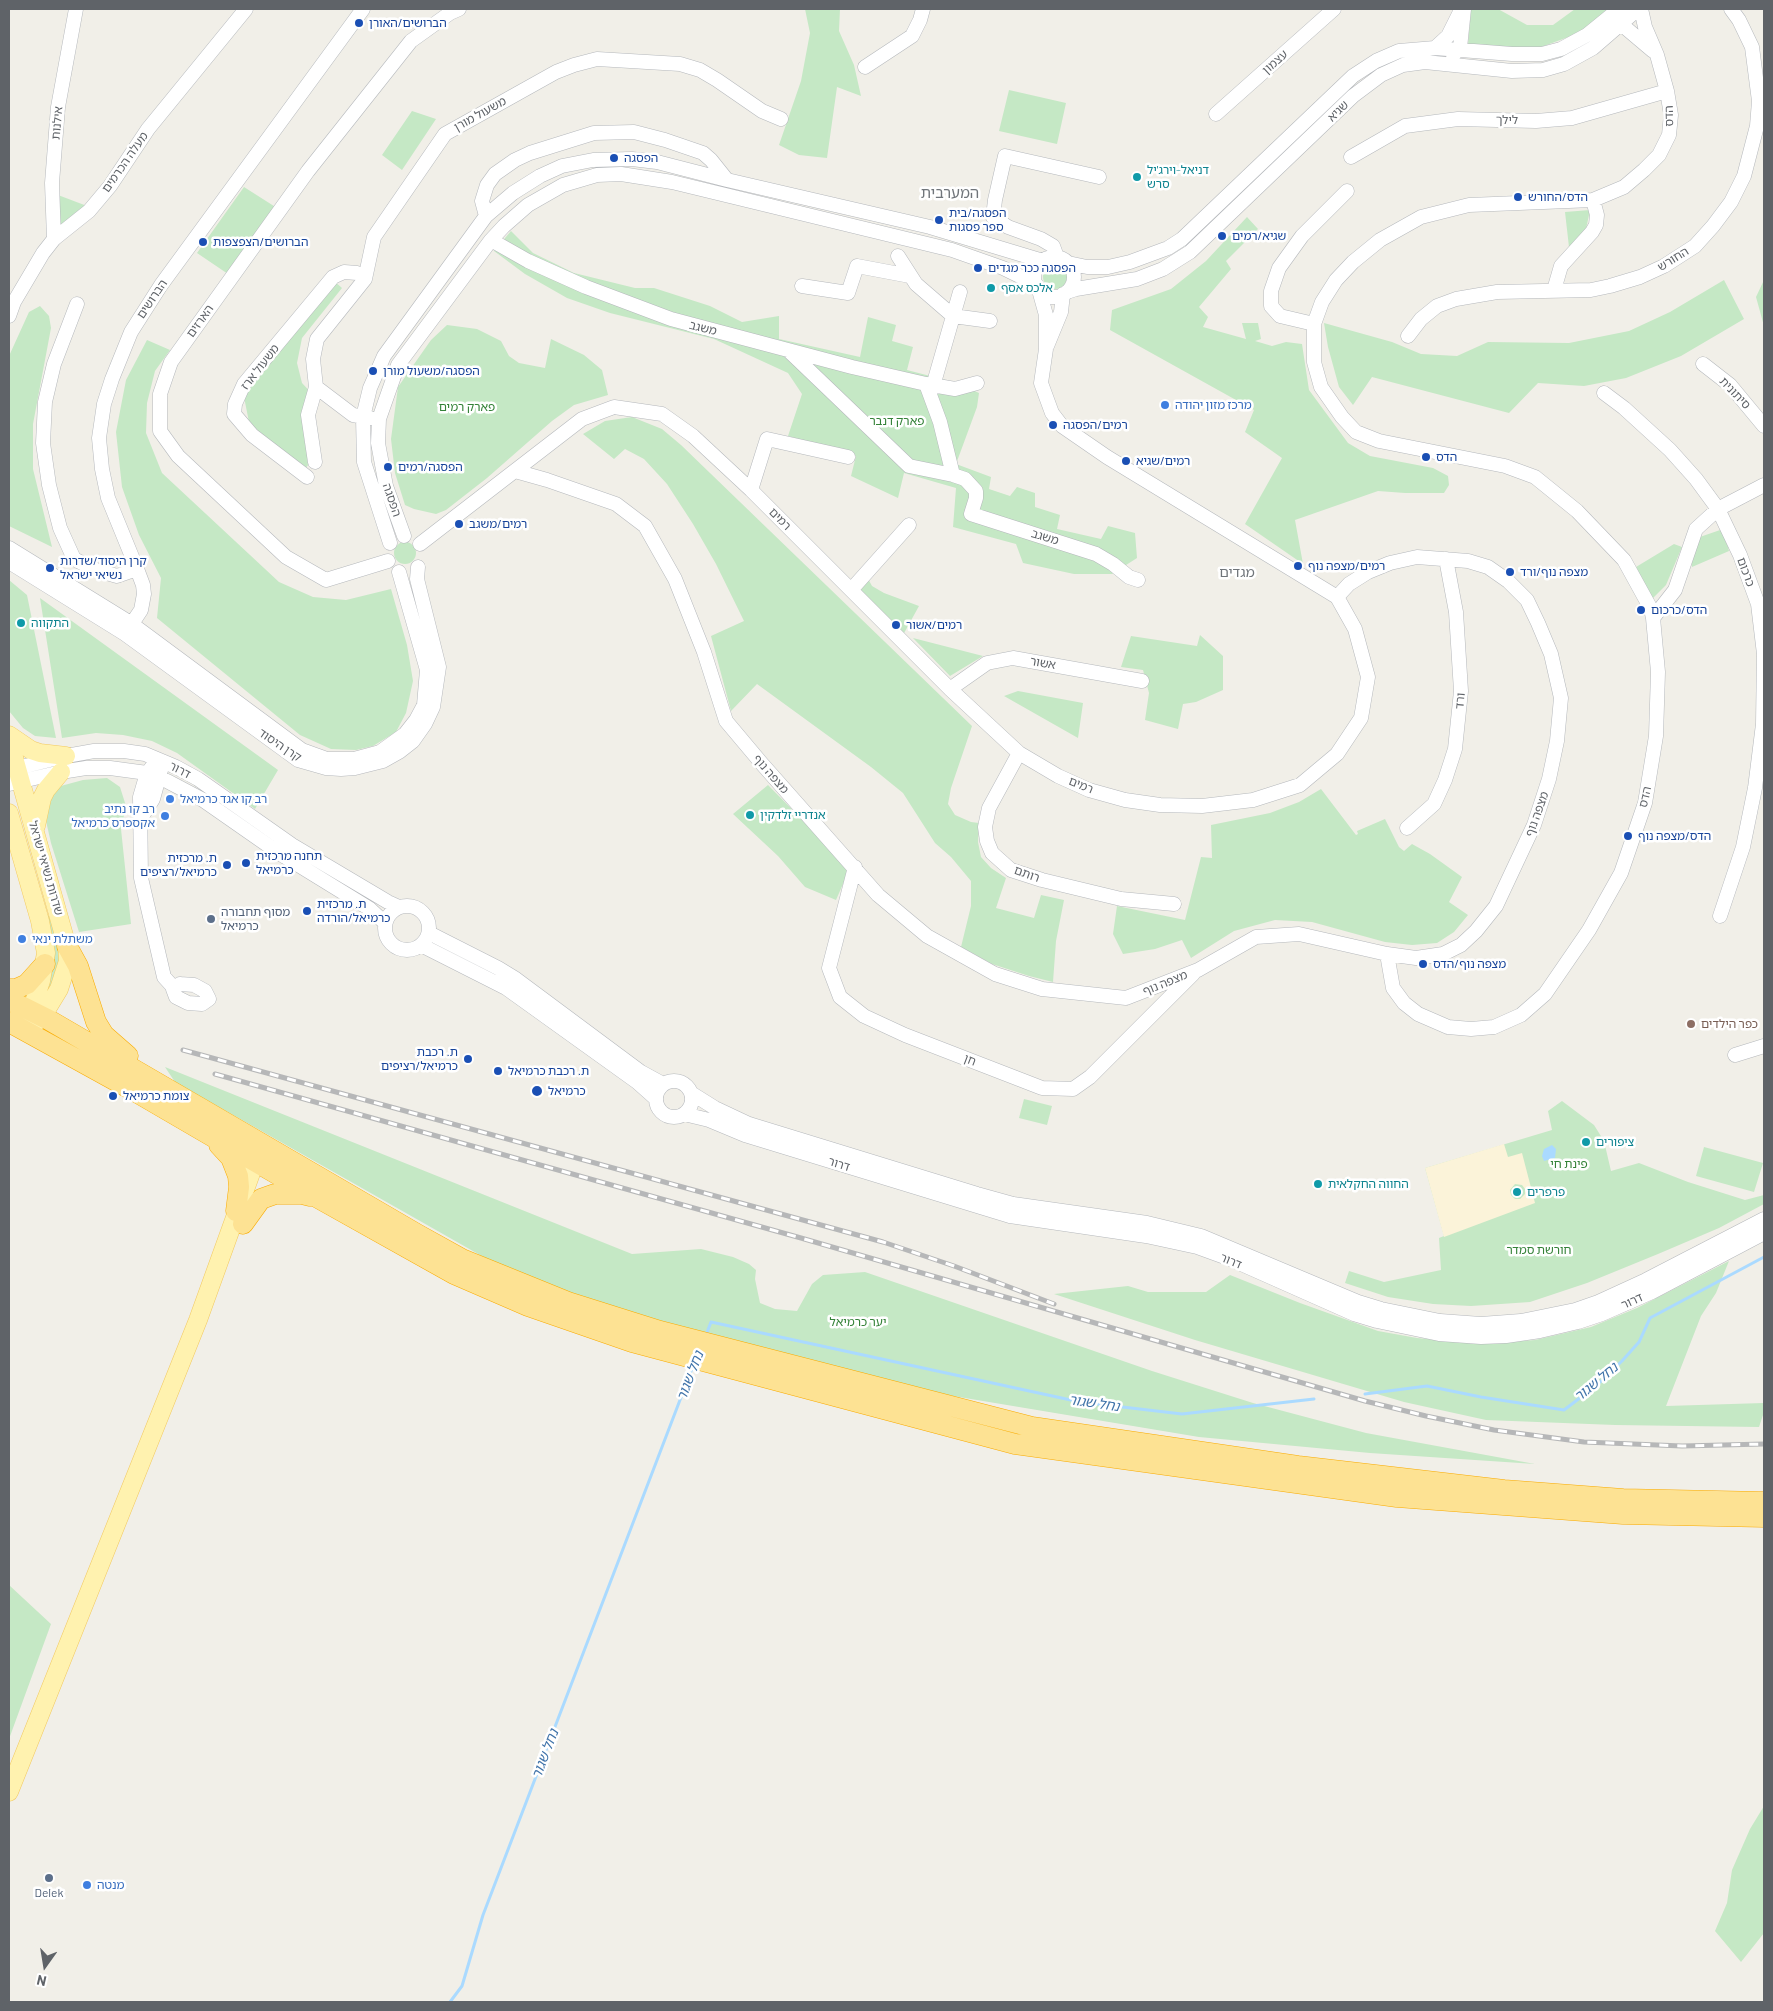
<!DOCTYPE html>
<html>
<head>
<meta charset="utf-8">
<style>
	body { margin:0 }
	#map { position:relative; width:1773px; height:2011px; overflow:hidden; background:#f1efe8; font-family:Barlow,sans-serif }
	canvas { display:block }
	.frame { position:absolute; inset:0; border:10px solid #5f6368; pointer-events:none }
	.north { position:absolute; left:20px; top:1941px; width:50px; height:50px; -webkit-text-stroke:4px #fff; paint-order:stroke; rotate:193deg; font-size:14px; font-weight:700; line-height:20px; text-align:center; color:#5f6368 }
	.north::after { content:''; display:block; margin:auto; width:18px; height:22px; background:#5f6368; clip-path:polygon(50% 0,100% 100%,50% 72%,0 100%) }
</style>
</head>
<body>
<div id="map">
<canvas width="1773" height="2011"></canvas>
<div class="frame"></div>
<div class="north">N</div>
</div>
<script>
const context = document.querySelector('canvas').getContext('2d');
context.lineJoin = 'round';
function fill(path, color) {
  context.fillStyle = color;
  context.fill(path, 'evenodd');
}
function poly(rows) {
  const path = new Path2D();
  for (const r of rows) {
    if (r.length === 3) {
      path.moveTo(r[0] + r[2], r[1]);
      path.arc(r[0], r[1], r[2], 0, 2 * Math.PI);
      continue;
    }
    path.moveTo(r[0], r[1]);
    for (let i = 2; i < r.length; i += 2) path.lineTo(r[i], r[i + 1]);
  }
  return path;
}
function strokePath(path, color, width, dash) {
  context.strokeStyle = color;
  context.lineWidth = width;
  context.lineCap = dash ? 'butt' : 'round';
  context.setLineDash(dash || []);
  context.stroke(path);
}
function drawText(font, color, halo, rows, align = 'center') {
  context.font = font + ' Barlow,"Noto Sans Hebrew",sans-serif';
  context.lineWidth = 5;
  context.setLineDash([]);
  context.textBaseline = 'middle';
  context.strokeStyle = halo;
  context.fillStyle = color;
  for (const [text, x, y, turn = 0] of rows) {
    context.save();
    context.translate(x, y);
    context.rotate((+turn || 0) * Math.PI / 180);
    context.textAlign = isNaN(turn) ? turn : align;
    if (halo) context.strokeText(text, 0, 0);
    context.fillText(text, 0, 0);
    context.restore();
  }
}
fill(poly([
	[805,9,840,9,839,31,854,65,861,96,837,87,827,158,799,155,779,145,801,81,810,33],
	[1471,9,1498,9,1527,25,1553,25,1575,9,1611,9,1590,29,1525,53,1468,45],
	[1009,90,1066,103,1057,144,999,131],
	[412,111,436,119,402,170,382,155],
	[244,187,277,208,228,274,197,253],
	[58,195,87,206,61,229],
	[1590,210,1585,234,1569,247,1565,212],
	[1247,217,1258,229,1226,261,1231,269,1199,307,1208,317,1203,327,1246,339,1242,323,1258,323,1261,339,1255,341,1272,346,1286,342,1302,344,1309,390,1348,443,1370,456,1433,468,1448,476,1449,485,1444,493,1405,493,1378,491,1295,520,1303,564,1245,524,1282,458,1245,432,1254,410,1110,330,1112,310,1171,289,1206,261],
	[511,231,533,253,574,273,635,288,654,288,710,306,742,322,779,316,779,339,860,357,868,317,896,325,892,341,913,347,907,370,957,383,979,393,977,407,956,464,991,477,989,489,1010,496,1017,487,1035,493,1035,507,1060,515,1057,529,1101,539,1108,526,1135,533,1137,558,1112,574,1074,574,1023,563,1016,544,953,527,956,488,904,473,898,498,851,476,856,456,788,436,802,394,788,373,714,339,610,313,567,298,525,274,494,251],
	[1055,277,12],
	[333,280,342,288,302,338,297,363,302,383,316,398,304,417,308,465,304,471,250,427,243,392],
	[1724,280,1744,319,1681,356,1626,378,1584,386,1538,383,1509,413,1372,377,1353,405,1339,387,1328,347,1324,323,1392,342,1421,354,1457,356,1488,342,1569,343,1629,331,1670,312],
	[1764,280,1764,326,1756,297],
	[40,306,49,316,51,328,33,424,33,469,52,547,9,526,9,356,29,312],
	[447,325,477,329,501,341,509,356,519,363,545,368,551,339,584,355,602,370,608,395,574,405,552,421,487,478,446,510,436,514,414,509,405,505,395,473,391,439,398,387,431,340],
	[147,340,170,350,155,371,147,403,146,433,162,473,279,582,313,597,346,600,391,589,407,645,413,681,406,713,396,732,373,746,356,750,331,749,300,735,157,618,161,578,139,535,122,487,116,432,126,380],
	[632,417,662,429,681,445,972,726,951,788,948,804,955,815,971,822,979,823,978,842,981,857,991,868,1006,878,996,908,1034,918,1041,895,1064,900,1056,941,1053,982,1029,976,992,964,961,947,971,906,971,881,951,857,935,843,903,793,871,767,757,684,731,711,711,636,744,621,716,564,693,524,667,484,644,459,625,449,614,459,583,434,605,421],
	[1723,529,1729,551,1692,567,1691,558,1697,538],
	[405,553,11],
	[1674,544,1682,547,1666,585,1652,599,1636,567],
	[867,577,872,586,884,593,919,606,903,635,860,591],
	[9,580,27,595,56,738,35,736,23,728,9,711],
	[40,598,278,770,255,809,177,753,152,741,123,735,96,733,62,738],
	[1200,635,1223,656,1223,690,1196,702,1183,704,1178,729,1145,720,1149,693,1143,670,1121,667,1131,636,1197,646],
	[913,638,983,656,950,676],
	[1018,691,1083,703,1078,738,1004,696],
	[107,778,120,787,126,806,121,829,131,924,79,932,51,843,46,821,50,800,57,787,83,780],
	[768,785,850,868,836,900,805,887,778,856,733,814],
	[1321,789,1356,835,1358,834,1357,831,1385,819,1399,847,1404,851,1412,844,1430,854,1462,877,1449,902,1468,915,1454,932,1437,943,1412,945,1385,942,1312,922,1275,920,1234,931,1191,958,1182,940,1155,949,1123,954,1113,934,1117,906,1185,920,1201,857,1212,858,1211,825,1270,813,1299,802],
	[46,915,51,917,58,941,60,956,58,973,45,1003],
	[165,1067,632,1254,701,1249,733,1257,749,1264,756,1270,755,1279,760,1303,775,1309,797,1311,812,1284,823,1275,865,1272,1152,1371,1253,1403,1366,1433,1535,1464,1370,1453,1199,1437,929,1392,586,1301,487,1259,175,1082],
	[1024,1099,1052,1106,1047,1125,1019,1118],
	[1562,1101,1594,1125,1604,1141,1611,1171,1639,1163,1688,1182,1745,1200,1764,1195,1764,1204,1719,1228,1658,1254,1587,1283,1530,1302,1471,1306,1433,1304,1388,1297,1345,1283,1349,1271,1384,1282,1441,1270,1439,1238,1444,1236,1425,1168,1552,1130,1548,1111],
	[1704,1147,1763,1163,1754,1192,1696,1176],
	[1729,1261,1716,1293,1701,1316,1666,1406,1764,1403,1764,1412,1759,1427,1615,1425,1486,1420,1404,1402,1195,1340,1054,1294,1128,1286,1148,1292,1206,1292,1230,1275,1300,1303,1378,1331,1417,1338,1479,1344,1535,1340,1591,1327,1637,1308],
	[9,1585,51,1624,9,1739],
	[1764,1806,1764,1933,1741,1962,1715,1931,1727,1903,1732,1870,1750,1829]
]), '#c5e8c5');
fill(poly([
	[1504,1144,1508,1157,1522,1153,1535,1203,1444,1237,1425,1168],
	[1515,1184,1522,1185,1525,1189,1525,1194,1520,1199,1515,1199,1511,1195,1510,1190]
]), '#fbf3d9');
fill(poly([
	[1552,1145,1556,1149,1555,1158,1544,1161,1542,1156,1544,1149]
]), '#aadaff');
strokePath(poly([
	[706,1335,711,1322,1080,1402,1182,1414,1314,1399],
	[1365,1394,1427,1386,1481,1397,1564,1410,1597,1385,1622,1361,1639,1342,1650,1318,1764,1257],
	[450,2002,462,1986,483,1915,693,1366]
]), '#aadaff', 3);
const minor = poly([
	[1621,15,1621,24,1653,51],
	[1435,48,1448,36,1460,12],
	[1453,55,1460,48,1464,9],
	[865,67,912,36,920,20,923,9],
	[1216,114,1334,9],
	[1351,157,1405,126,1458,119,1536,121,1572,118,1667,91],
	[486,216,482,201,487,185,495,174,515,160,530,153,594,133,634,132,665,140,703,153,711,160,727,180],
	[54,239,52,183,58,107,76,9],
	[491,240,528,261,586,287,671,319,852,367,926,384,955,389,977,383],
	[898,256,916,284,953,316,990,321],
	[1057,257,1053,246,1041,239,1008,227,993,217,995,200,1005,156,1099,177],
	[1054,277,20],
	[1068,263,1087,267,1108,267,1130,262,1168,248,1182,239,1353,76,1376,61,1399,51,1435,48,1512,54,1542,54,1561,49,1587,35,1619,9],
	[802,286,848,293,857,266,910,276],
	[1554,290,1561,266,1592,232,1596,225,1597,215,1593,200],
	[1067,292,1076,289,1137,279,1163,269,1190,252,1353,96,1381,75,1403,65,1425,62,1512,71,1543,70,1564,64,1593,48,1638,9],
	[77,304,54,364,45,402,43,443,49,485,60,528,74,559,96,570,117,576,137,569],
	[9,316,14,302,43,253,54,239,89,211,110,186,148,129,246,9],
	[1314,324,1280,316,1271,306,1271,291,1279,268,1302,236,1347,191],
	[1408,336,1421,319,1437,306,1456,299,1497,292,1591,290,1610,286,1640,277,1664,266,1695,246,1713,226,1731,202,1744,176,1757,126,1759,101,1752,47,1739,20,1731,9],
	[1047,346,1061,312,1063,294],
	[790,352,909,466,953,475],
	[1703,364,1730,385,1764,426],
	[926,384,940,422,953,475,965,479,976,491,976,498,971,514,1096,554,1113,564,1129,577,1138,580],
	[933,386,960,292],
	[1604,393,1624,408,1670,450,1696,479,1718,509,1740,555,1758,604,1764,654,1763,724,1755,788,1743,847,1720,916],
	[370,418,353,415,316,387,313,359,317,339,365,279,374,237,445,134,556,72,574,65,597,59,680,64,700,70,717,80,762,111,781,119],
	[315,462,308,415,316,387],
	[515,471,547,480,616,504,645,526,675,579,704,652,726,721,763,765,878,895,927,936,995,974,1042,989,1126,998,1198,970,1256,937,1299,934,1387,954,1416,958,1443,954,1461,945,1476,931,1496,906,1534,825,1549,779,1557,741,1561,698,1551,654,1538,623,1527,600,1508,581,1488,567,1468,561,1417,557,1390,563,1368,572,1349,584,1337,597],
	[307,477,252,435,234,414,235,404,244,384,333,277,344,272,357,273,365,279],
	[751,490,767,439,848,457],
	[404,536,386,486,378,443,379,419,398,365,491,240,504,226,528,205,563,185,597,175,621,174,672,182,952,250,1003,268,1036,284],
	[390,543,364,462,363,417,370,388,384,356,486,216,513,193,540,176,562,166,593,160,632,159,657,162,727,180,930,227,1043,261],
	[420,544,582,419,614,407,662,414,693,436,751,490,950,689,1019,753,1058,776,1089,790,1125,800,1160,805,1202,806,1253,800,1300,785,1337,754,1361,718,1368,677,1355,629,1337,597,1107,457,1062,426,1052,413,1041,383,1046,349,1046,315,1039,290],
	[9,548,132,624,302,750,327,759,354,759,380,752,405,734,416,720,424,705,427,670,399,572],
	[388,561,326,580,286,557,178,456,160,431,160,394,171,362,308,171,411,41,450,13,459,9],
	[9,562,125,634,298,760,326,768,341,769,355,768,383,761,399,752,413,741,425,724,433,707,439,667,417,579,418,567],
	[851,590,909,525],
	[1653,618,1675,590,1696,529,1718,509,1764,485],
	[125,634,141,610,144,594,143,585,137,569,108,498,102,469,99,438,104,404,112,379,131,332,161,285,363,9],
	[950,689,987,663,1013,658,1142,681],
	[1019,753,989,808,985,827,987,841,992,853,1011,870,1042,880,1121,899,1174,904],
	[152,767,147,773,140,797,141,878,164,977,174,988],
	[9,770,66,756,94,751,124,751,145,754,176,767,198,779,292,845,388,902,399,907],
	[9,784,61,772,86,768,110,768,147,773,167,781,203,800,279,853,370,909,385,923],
	[141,818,153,799,161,770],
	[1407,828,1434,804,1445,780,1455,749,1461,691,1456,612,1446,559],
	[855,867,829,968,840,997,864,1016,905,1035,1042,1088,1073,1089,1090,1077,1193,974],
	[407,928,22],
	[429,933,498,968,516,979,641,1072,663,1084],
	[421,945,506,988,637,1082,655,1098],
	[1387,954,1393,988,1404,1003,1418,1014,1448,1027,1471,1029,1494,1027,1521,1015,1545,994,1589,930,1621,873,1645,803,1656,736,1658,672,1653,618,1651,609,1624,560,1577,511,1535,477,1505,466,1379,441,1356,432,1342,417,1321,387,1314,362,1314,324,1322,302,1336,280,1353,262,1380,240,1421,217,1469,205,1593,200,1624,187,1644,170,1659,155,1669,135,1671,115,1667,91,1657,55,1645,27,1641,9],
	[180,984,194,985,205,991,209,999,202,1004,188,1003,176,997,173,989,180,984],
	[1735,1055,1764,1046],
	[674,1099,18],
	[691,1093,715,1108,749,1124,977,1194,1013,1204,1147,1223,1201,1236,1358,1302,1381,1309,1440,1321,1481,1324,1521,1321,1575,1310,1598,1302,1646,1280,1764,1219],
	[684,1114,709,1120,745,1135,1010,1216,1146,1236,1197,1247,1230,1259,1354,1314,1377,1321,1439,1334,1481,1337,1506,1336,1540,1331,1578,1322,1602,1314,1652,1292,1764,1233]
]);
const major = poly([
	[9,735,31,750,40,753,66,756],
	[9,740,67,946,68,961,59,989,42,1017,33,1025],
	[9,813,40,921,46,953,41,981,31,1011,28,1025],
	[36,826,42,798,46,790,61,772],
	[9,1792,198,1320,255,1162,265,1152]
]);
const highway = poly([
	[67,946,78,966,96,1022,104,1035,128,1056],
	[9,989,16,989,27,984,45,964],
	[9,1000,49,1020,417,1234,462,1259,568,1302,660,1331,1032,1427,1298,1466,1504,1490,1623,1499,1764,1502],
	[9,1022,136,1092,318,1198,454,1274,528,1306,632,1342,1015,1444,1397,1497,1623,1514,1764,1517],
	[219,1145,231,1158,238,1176,239,1187,236,1211],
	[243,1224,261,1199,275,1194,302,1194,310,1196]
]);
strokePath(minor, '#b5b8bc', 15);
strokePath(major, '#f2c960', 19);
strokePath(highway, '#f9ab00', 21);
strokePath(minor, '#fff', 14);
strokePath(major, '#fff2af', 18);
strokePath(highway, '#fde293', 20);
const rail = poly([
	[183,1050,883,1242,954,1266,1054,1304],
	[215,1074,801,1238,1365,1401,1426,1416,1494,1430,1584,1442,1682,1446,1764,1444]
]);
strokePath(rail, '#b6b7b8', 5);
strokePath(rail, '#fff', 3, [9]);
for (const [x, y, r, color] of [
	[359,23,5,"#1a4fb4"],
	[614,158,5,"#1a4fb4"],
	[1137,177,5,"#0f9aa8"],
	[1518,197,5,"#1a4fb4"],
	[939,220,5,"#1a4fb4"],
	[1222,236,5,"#1a4fb4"],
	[203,242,5,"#1a4fb4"],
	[978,268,5,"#1a4fb4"],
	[991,288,5,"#0f9aa8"],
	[373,371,5,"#1a4fb4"],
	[1165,405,5,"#3f7fe0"],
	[1053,425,5,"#1a4fb4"],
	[1426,457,5,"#1a4fb4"],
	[1126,461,5,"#1a4fb4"],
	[388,467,5,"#1a4fb4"],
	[459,524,5,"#1a4fb4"],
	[1298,566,5,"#1a4fb4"],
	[50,568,5,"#1a4fb4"],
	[1510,572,5,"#1a4fb4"],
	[1641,610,5,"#1a4fb4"],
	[21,623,5,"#0f9aa8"],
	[896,625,5,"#1a4fb4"],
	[170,799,5,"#3f7fe0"],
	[750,815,5,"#0f9aa8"],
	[165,816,5,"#3f7fe0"],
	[1628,836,5,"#1a4fb4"],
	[246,863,5,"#1a4fb4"],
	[227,865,5,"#1a4fb4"],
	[307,911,5,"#1a4fb4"],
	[211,919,5,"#5c6f8a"],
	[22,939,5,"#3f7fe0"],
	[1423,964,5,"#1a4fb4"],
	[1691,1024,5,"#8d6e63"],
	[468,1059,5,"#1a4fb4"],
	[498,1071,5,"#1a4fb4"],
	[537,1091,6,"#1a4fb4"],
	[113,1096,5,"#1a4fb4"],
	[1586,1142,5,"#0f9aa8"],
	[1318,1184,5,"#0f9aa8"],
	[1517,1192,5,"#0f9aa8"],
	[49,1878,5,"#5c6f8a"],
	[87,1885,5,"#3f7fe0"]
]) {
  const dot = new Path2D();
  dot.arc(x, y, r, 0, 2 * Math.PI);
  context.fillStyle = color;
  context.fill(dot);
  strokePath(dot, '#fff', 2);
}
drawText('12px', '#164399', '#fff', [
	["הברושים/האורן",369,23],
	["הפסגה",624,158],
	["הדס/החורש",1528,197],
	["הפסגה/בית",949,213],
	["ספר פסגות",949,227],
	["שגיא/רמים",1232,236],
	["הברושים/הצפצפות",213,242],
	["הפסגה ככר מגדים",988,268],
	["הפסגה/משעול מורן",383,371],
	["רמים/הפסגה",1063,425],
	["הדס",1436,457],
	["רמים/שגיא",1136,461],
	["הפסגה/רמים",398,467],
	["רמים/משגב",469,524],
	["קרן היסוד/שדרות",60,561],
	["נשיאי ישראל",60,575],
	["רמים/מצפה נוף",1308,566],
	["מצפה נוף/ורד",1520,572],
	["הדס/כרכום",1651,610],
	["רמים/אשור",906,625],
	["הדס/מצפה נוף",1638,836],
	["תחנה מרכזית",256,856],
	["כרמיאל",256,870],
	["ת. מרכזית",217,858,"right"],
	["כרמיאל/רציפים",217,872,"right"],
	["ת. מרכזית",317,904],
	["כרמיאל/הורדה",317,918],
	["מצפה נוף/הדס",1433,964],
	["ת. רכבת",458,1052,"right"],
	["כרמיאל/רציפים",458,1066,"right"],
	["ת. רכבת כרמיאל",508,1071],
	["כרמיאל",548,1091],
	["צומת כרמיאל",123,1096]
], 'left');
drawText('12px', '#5f6368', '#fff', [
	["עצמון",1275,62,-42],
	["שגיא",1338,111,-44],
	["משעול מורן",480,114,-29],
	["הדס",1669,116,-92],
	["לילך",1507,120,1],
	["אילנות",57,123,-85],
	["מעלה הכרמים",125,162,-55],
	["החורש",1673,259,-32],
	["הברושים",152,299,-56],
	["הארזים",200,321,-54],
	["משגב",703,328,14],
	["משעול ארז",260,367,-52],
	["סיתונית",1735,393,46],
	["הפסגה",392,500,71],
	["רמים",780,519,45],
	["משגב",1045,537,17],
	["כרכום",1746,572,70],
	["אשור",1043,663,10],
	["ורד",1460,701,-85],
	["קרן היסוד",280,745,34],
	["דרור",180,770,27],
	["מצפה נוף",771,774,49],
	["רמים",1081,785,22],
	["הדס",1645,797,-77],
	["מצפה נוף",1537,814,-70],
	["שדרות נשיאי ישראל",46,868,74],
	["רותם",1027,874,20],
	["מצפה נוף",1165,983,-22],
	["חן",970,1060,21],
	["דרור",839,1164,17],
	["דרור",1231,1261,22],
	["דרור",1632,1301,-24]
]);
drawText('12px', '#0d838f', '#fff', [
	["דניאל-וירג'יל",1147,170],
	["סרש",1147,184],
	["אלכס אסף",1001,288],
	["התקווה",31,623],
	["אנדריי זלדקין",760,815],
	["ציפורים",1596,1142],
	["החווה החקלאית",1328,1184],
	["פרפרים",1527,1192]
], 'left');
drawText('12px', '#366cbe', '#fff', [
	["מרכז מזון יהודה",1175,405],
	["רב קו אגד כרמיאל",180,799],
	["רב קו נתיב",155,809,"right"],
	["אקספרס כרמיאל",155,823,"right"],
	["משתלת ינאי",32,939],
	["מנטה",97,1885]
], 'left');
drawText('12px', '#348238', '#fff', [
	["פארק רמים",467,407],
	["פארק דנבר",897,421],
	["פינת חי",1569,1164],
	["חורשת סמדר",1539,1250],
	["יער כרמיאל",858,1322]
]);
drawText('12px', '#4e5e75', '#fff', [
	["מסוף תחבורה",221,912],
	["כרמיאל",221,926],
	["Delek",49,1893,"center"]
], 'left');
drawText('12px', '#785e54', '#fff', [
	["כפר הילדים",1701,1024]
], 'left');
drawText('14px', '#70757a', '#fff', [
	["מגדים",1237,572]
]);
drawText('italic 14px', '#4174aa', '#fff', [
	["נחל שגור",690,1376,-69],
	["נחל שגור",1596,1382,-40],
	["נחל שגור",1094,1403,8],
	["נחל שגור",545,1754,-69]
]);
drawText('15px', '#70757a', '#fff', [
	["המערבית",950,193]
]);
</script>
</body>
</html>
